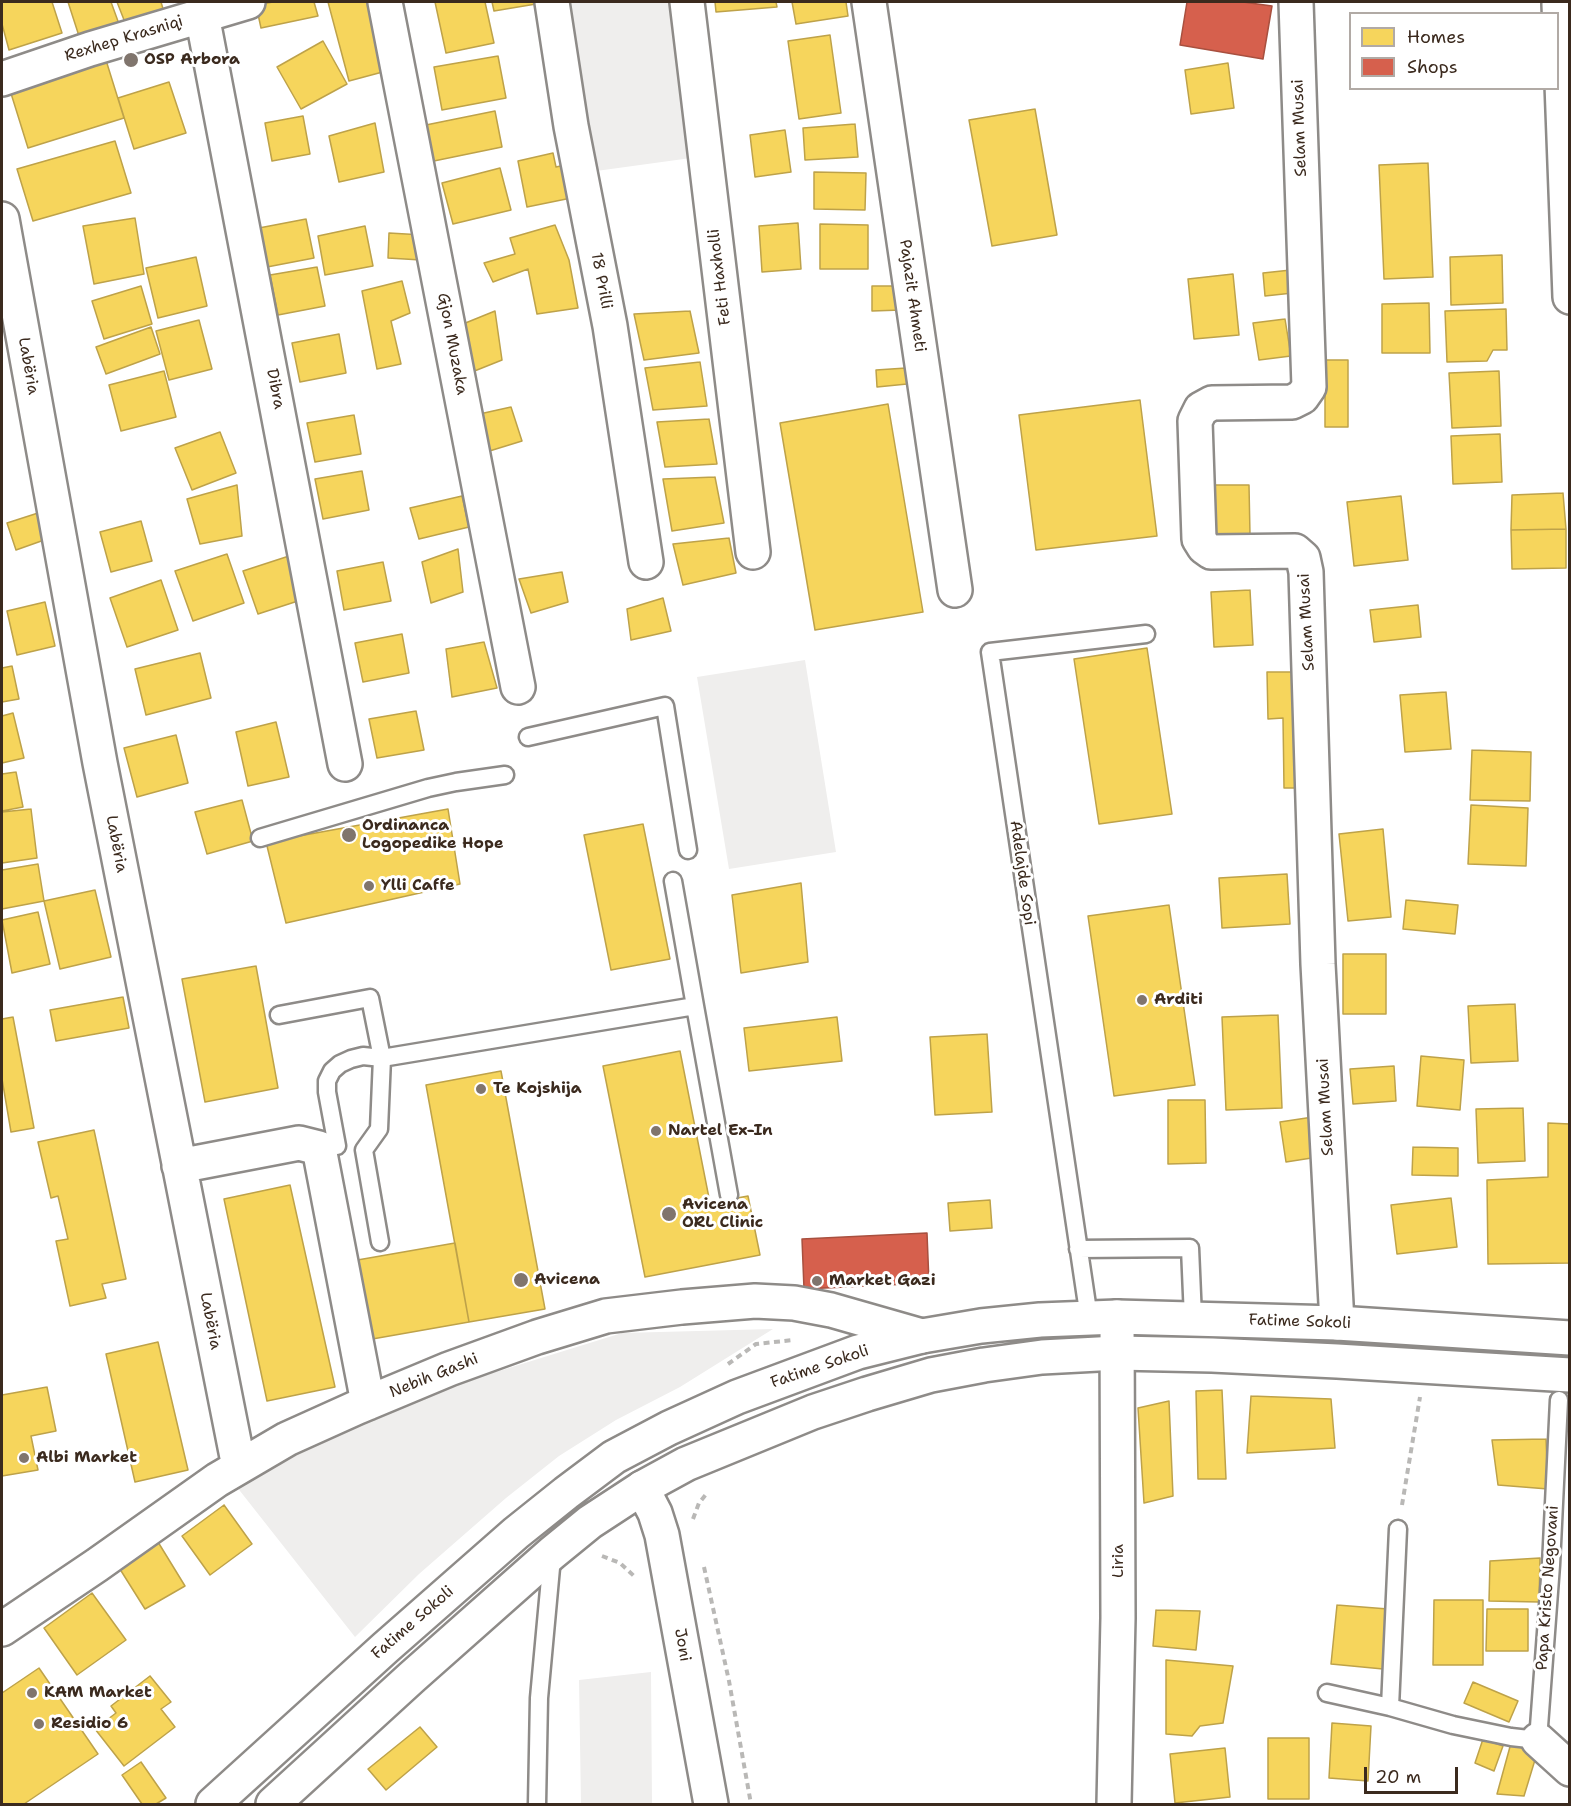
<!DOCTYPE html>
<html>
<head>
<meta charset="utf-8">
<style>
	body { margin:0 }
	#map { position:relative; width:1571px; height:1806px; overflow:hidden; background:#fff; font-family:"Shantell Sans",sans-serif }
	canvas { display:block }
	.frame { position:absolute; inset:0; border:3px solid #3b2a1e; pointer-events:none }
	.legend { position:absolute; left:1349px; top:12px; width:210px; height:78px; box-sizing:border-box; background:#fff; border:2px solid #b1aaa5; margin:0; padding:8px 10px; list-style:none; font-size:18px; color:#3b2a1e }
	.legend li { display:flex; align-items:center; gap:12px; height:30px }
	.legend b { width:30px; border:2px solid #b1aaa5 }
	.scale { position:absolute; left:1364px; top:1767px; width:94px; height:27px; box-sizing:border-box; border:3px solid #3b2a1e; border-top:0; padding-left:8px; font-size:18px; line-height:21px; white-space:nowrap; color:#3b2a1e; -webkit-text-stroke:4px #fff; paint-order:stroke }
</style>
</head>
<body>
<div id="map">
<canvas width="1571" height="1806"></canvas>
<div class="frame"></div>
<ul class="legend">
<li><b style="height:16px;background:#f6d55c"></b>Homes</li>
<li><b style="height:16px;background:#d6604d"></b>Shops</li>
</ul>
<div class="scale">20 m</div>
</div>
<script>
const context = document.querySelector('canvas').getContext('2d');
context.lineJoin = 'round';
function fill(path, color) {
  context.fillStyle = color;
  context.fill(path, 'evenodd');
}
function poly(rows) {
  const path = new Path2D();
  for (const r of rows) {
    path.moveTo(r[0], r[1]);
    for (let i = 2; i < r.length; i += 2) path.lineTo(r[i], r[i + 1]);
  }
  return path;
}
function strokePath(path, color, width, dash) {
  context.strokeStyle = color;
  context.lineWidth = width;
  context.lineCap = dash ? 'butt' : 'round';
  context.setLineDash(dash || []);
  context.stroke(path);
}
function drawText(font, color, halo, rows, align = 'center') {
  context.font = font + ' "Shantell Sans",sans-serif';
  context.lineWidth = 6;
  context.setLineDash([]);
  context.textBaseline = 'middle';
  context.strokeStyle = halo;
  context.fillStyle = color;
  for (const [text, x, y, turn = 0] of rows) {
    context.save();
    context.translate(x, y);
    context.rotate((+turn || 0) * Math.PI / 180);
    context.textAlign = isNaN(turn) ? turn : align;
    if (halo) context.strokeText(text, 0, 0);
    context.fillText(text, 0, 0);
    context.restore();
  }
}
fill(poly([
	[564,2,669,2,691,158,589,172],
	[805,660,836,852,729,869,697,677],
	[773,1329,680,1387,616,1420,559,1456,506,1498,419,1574,355,1637,229,1477,457,1384,622,1333],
	[651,1672,652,1804,581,1804,579,1680]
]), '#efeeed');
const homes = poly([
	[2,2,52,2,62,33,9,50,2,24,2,2],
	[68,2,111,2,119,24,79,36,68,2],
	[117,2,161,2,164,12,126,25,117,2],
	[273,2,314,2,318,16,261,28,256,5,273,2],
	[328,2,372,2,390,70,349,81,328,2],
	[435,2,485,2,494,43,446,53,435,2],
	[492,2,542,2,542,3,494,11,492,2],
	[715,2,776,2,777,7,716,12,715,2],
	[792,2,846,2,848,16,796,24,792,2],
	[830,35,841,113,799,119,788,41,830,35],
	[323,41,347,84,301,109,277,67,323,41],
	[498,56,506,98,442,110,434,67,498,56],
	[105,57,124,118,28,148,9,87,105,57],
	[1228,63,1234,108,1191,114,1185,70,1228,63],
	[169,82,186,133,134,149,118,98,169,82],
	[1035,109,1057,235,992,246,969,120,1035,109],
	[495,111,502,147,429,162,421,126,495,111],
	[303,116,310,154,272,161,265,123,303,116],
	[375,123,384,172,339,182,329,136,375,123],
	[855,124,858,157,805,160,803,128,855,124],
	[785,130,791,172,755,177,750,135,785,130],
	[115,141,131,193,33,221,17,169,115,141],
	[553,153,556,167,574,163,581,196,527,207,518,161,553,153],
	[1428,163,1433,277,1384,279,1379,165,1428,163],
	[500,168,511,210,453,224,442,183,500,168],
	[814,172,866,173,865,210,814,209,814,172],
	[135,218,144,274,94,284,83,226,135,218],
	[306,219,314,258,267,267,259,228,306,219],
	[798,223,801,269,762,272,759,226,798,223],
	[820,224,868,225,868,269,820,269,820,224],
	[555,225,569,260,578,308,537,314,528,269,493,282,484,263,515,254,510,238,555,225],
	[365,226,373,266,325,275,318,236,365,226],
	[389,233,423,235,421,260,388,258,389,233],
	[1502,255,1503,303,1451,305,1450,257,1502,255],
	[196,257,207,306,158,318,146,268,196,257],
	[317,267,325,306,278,315,270,275,317,267],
	[1300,269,1302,292,1265,296,1263,273,1300,269],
	[1233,274,1239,335,1194,339,1188,279,1233,274],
	[402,281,410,313,391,321,401,364,377,369,362,291,402,281],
	[141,286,152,324,104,339,92,301,141,286],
	[872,286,901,286,901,310,872,311,872,286],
	[1429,303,1430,353,1382,353,1382,304,1429,303],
	[1506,309,1507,350,1493,350,1487,361,1447,362,1445,311,1506,309],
	[495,311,502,360,467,374,458,326,495,311],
	[690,311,699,353,644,360,634,314,690,311],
	[1285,319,1291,356,1259,360,1253,323,1285,319],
	[199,320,212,369,169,380,156,331,199,320],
	[151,327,160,354,106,374,96,347,151,327],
	[339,334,346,373,300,382,292,343,339,334],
	[1325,360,1348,360,1348,427,1325,427,1325,360],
	[700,362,707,406,653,410,645,368,700,362],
	[906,368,907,384,877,387,876,370,906,368],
	[164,371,176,417,121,431,109,385,164,371],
	[1499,371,1501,426,1452,428,1449,373,1499,371],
	[1140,400,1157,536,1036,550,1019,415,1140,400],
	[888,404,923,612,815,630,780,423,888,404],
	[511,407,522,441,483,453,475,415,511,407],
	[354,415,361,454,315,462,307,423,354,415],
	[709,419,717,464,665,467,657,422,709,419],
	[220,432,236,473,192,490,175,448,220,432],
	[1500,434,1502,482,1453,484,1451,436,1500,434],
	[362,471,369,510,323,519,315,479,362,471],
	[715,477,724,523,672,531,663,479,715,477],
	[237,485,242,536,200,544,187,499,237,485],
	[1205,485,1249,485,1250,535,1206,536,1205,485],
	[1563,493,1566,529,1511,530,1512,495,1563,493],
	[462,496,469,527,419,539,410,508,462,496],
	[1401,496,1408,560,1354,566,1347,502,1401,496],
	[38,513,47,539,16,550,7,523,38,513],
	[141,521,152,561,111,572,100,532,141,521],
	[1566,529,1566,568,1512,569,1511,530,1566,529],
	[729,538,736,573,683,585,673,544,729,538],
	[458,549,463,592,431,603,422,562,458,549],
	[227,554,244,603,193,621,175,571,227,554],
	[289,556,304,599,258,614,243,571,289,556],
	[383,562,391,601,344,610,337,571,383,562],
	[562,572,568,602,531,613,519,579,562,572],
	[161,580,178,630,127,647,110,598,161,580],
	[1250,590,1253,645,1214,647,1211,592,1250,590],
	[663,598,671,631,631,640,627,609,663,598],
	[45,602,55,646,17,655,7,611,45,602],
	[1418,605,1421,637,1374,642,1370,610,1418,605],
	[402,634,409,673,363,682,355,643,402,634],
	[484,642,497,688,452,697,446,649,484,642],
	[1147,648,1172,814,1099,824,1074,659,1147,648],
	[200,653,211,698,146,715,135,669,200,653],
	[12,666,19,699,2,702,2,668,12,666],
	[1267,672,1301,672,1302,788,1284,788,1283,718,1268,719,1267,672],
	[1446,692,1451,749,1405,752,1400,695,1446,692],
	[416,711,424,750,377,758,369,719,416,711],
	[13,713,24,758,2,763,2,716,13,713],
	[276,722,289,777,248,786,236,732,276,722],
	[176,735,188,783,137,797,124,748,176,735],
	[1472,750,1531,752,1530,801,1470,800,1472,750],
	[16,772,23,807,2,811,2,774,16,772],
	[242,800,253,841,207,854,195,812,242,800],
	[1471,805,1528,808,1526,866,1468,864,1471,805],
	[31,809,37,858,2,863,2,812,31,809],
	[448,809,460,884,286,923,266,842,448,809],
	[643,824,670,959,611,970,584,835,643,824],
	[1383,829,1391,917,1348,921,1339,834,1383,829],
	[38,864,44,901,2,909,2,870,38,864],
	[1287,874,1290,924,1222,928,1219,878,1287,874],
	[801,883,808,962,741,973,732,895,801,883],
	[95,890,111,957,60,969,44,901,95,890],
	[1406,900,1458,905,1455,934,1403,929,1406,900],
	[1169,905,1195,1085,1114,1096,1088,916,1169,905],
	[38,912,50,964,12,973,2,920,38,912],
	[1343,954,1386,954,1386,1014,1343,1014,1343,954],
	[256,966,278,1088,205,1102,182,979,256,966],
	[123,997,129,1028,56,1041,50,1010,123,997],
	[1515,1004,1518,1061,1471,1063,1468,1006,1515,1004],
	[1278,1015,1282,1108,1226,1110,1222,1017,1278,1015],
	[13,1017,34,1128,11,1132,2,1079,2,1019,13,1017],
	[837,1017,842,1061,749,1071,744,1028,837,1017],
	[987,1034,992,1112,935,1115,930,1037,987,1034],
	[680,1051,710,1203,748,1196,760,1255,645,1277,603,1066,680,1051],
	[1421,1056,1464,1060,1460,1110,1417,1106,1421,1056],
	[1394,1066,1396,1101,1353,1104,1350,1069,1394,1066],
	[501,1071,545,1309,469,1322,426,1085,501,1071],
	[1168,1100,1205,1100,1206,1163,1168,1164,1168,1100],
	[1523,1108,1525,1161,1478,1163,1476,1109,1523,1108],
	[1313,1117,1318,1157,1286,1162,1280,1122,1313,1117],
	[1548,1123,1570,1124,1570,1263,1488,1264,1487,1180,1548,1177,1548,1123],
	[94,1130,126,1279,102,1284,106,1298,70,1306,56,1241,68,1239,58,1196,51,1198,38,1142,94,1130],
	[1413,1147,1458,1148,1458,1176,1412,1175,1413,1147],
	[290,1185,335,1387,267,1401,224,1199,290,1185],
	[1451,1198,1457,1247,1397,1254,1391,1205,1451,1198],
	[990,1200,992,1228,950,1231,948,1203,990,1200],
	[455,1243,469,1322,361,1341,346,1262,455,1243],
	[158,1342,188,1470,135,1482,106,1354,158,1342],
	[47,1387,56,1431,31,1436,38,1470,2,1476,2,1395,47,1387],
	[1222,1390,1226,1479,1198,1479,1196,1391,1222,1390],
	[1251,1396,1331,1399,1335,1448,1247,1453,1251,1396],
	[1169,1401,1173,1496,1144,1503,1138,1408,1169,1401],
	[1546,1439,1548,1489,1498,1485,1492,1440,1546,1439],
	[224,1505,252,1544,210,1575,182,1536,224,1505],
	[158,1542,185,1586,145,1609,118,1566,158,1542],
	[1540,1558,1539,1602,1489,1601,1490,1561,1540,1558],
	[92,1593,126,1640,77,1675,44,1628,92,1593],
	[1434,1600,1483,1600,1483,1665,1433,1665,1434,1600],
	[1337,1605,1388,1609,1383,1669,1331,1664,1337,1605],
	[1487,1609,1528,1609,1528,1651,1486,1651,1487,1609],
	[1156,1610,1200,1611,1196,1650,1153,1646,1156,1610],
	[1166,1660,1233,1666,1223,1723,1200,1726,1192,1736,1166,1734,1166,1660],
	[39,1668,98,1754,24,1804,2,1804,2,1693,39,1668],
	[150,1676,171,1702,161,1709,175,1727,124,1766,95,1729,116,1713,111,1706,150,1676],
	[1473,1682,1518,1701,1509,1722,1464,1703,1473,1682],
	[1332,1723,1371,1726,1368,1781,1329,1778,1332,1723],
	[420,1727,437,1747,386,1790,368,1769,420,1727],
	[1268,1738,1309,1738,1309,1799,1268,1799,1268,1738],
	[1483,1739,1503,1746,1494,1771,1475,1763,1483,1739],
	[1511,1743,1538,1750,1524,1796,1497,1794,1511,1743],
	[1225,1748,1230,1797,1175,1803,1170,1754,1225,1748],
	[141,1762,166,1798,156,1804,142,1804,122,1775,141,1762]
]);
fill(homes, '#f6d55c');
strokePath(homes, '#bea249', 1.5);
const shops = poly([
	[1187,2,1243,2,1272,6,1263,59,1180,45,1187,2],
	[927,1233,929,1283,804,1289,802,1239,927,1233]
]);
fill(shops, '#d6604d');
strokePath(shops, '#a8503f', 1.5);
const service = poly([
	[528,737,665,706,688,850],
	[260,838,428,788,456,782,505,775],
	[673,881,695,1006],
	[279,1015,370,998,382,1058,379,1129,364,1150,380,1242],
	[337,1146,327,1092,327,1081,332,1071,340,1064,351,1059,363,1056,382,1058,695,1006,729,1195],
	[1078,1249,1190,1248,1193,1318],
	[1089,1318,990,652,1146,634],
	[1327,1693,1390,1707,1453,1725,1511,1737,1538,1740,1551,1565,1559,1400],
	[1390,1707,1398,1529],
	[537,1804,539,1698,552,1557]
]);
const minor = poly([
	[385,2,518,687],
	[552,2,571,126,610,326,646,562],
	[687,2,753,552],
	[869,2,955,590],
	[1296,2,1309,387,1302,397,1292,402,1212,403,1201,409,1195,421,1199,539,1204,547,1211,552,1295,551,1303,558,1306,572,1318,964,1337,1323],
	[1559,4,1570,297],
	[202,15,345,764],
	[2,79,90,49,248,2],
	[2,219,100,763,239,1467],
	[179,1166,299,1143,319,1148,368,1403],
	[642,1488,655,1513,662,1535,711,1804],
	[2,1629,97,1565,217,1480,287,1439,358,1407,449,1369,537,1337,606,1316,682,1307,755,1301,794,1303,831,1310,922,1336],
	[1538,1740,1570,1769],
	[1114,1804,1118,1618,1117,1317]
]);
const tertiary = poly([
	[213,1804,385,1648,516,1533,566,1493,614,1457,669,1428,737,1397,858,1352,922,1336,981,1326,1040,1320,1117,1317,1337,1323,1570,1338],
	[273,1804,412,1677,552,1553,590,1522,642,1488,686,1464,813,1412,867,1394,931,1375,984,1365,1042,1357,1117,1353,1212,1355,1337,1361,1570,1375]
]);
strokePath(service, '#8e8b88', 21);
strokePath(minor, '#8e8b88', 38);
strokePath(tertiary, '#8e8b88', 38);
strokePath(poly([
	[728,1364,756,1344,793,1340],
	[1402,1505,1420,1397],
	[693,1519,699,1503,708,1492],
	[602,1556,620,1563,635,1577],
	[704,1567,729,1681,751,1804]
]), '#b9b8b6', 4, [6, 4.5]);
strokePath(service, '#fff', 16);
strokePath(minor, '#fff', 33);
strokePath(tertiary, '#fff', 33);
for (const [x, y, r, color] of [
	[131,60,8,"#80756d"],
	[349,835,8,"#80756d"],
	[369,886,6,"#80756d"],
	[1142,1000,6,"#80756d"],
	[481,1089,6,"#80756d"],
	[656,1131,6,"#80756d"],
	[669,1214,8,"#80756d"],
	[521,1280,8,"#80756d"],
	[817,1281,6,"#80756d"],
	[24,1458,6,"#80756d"],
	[32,1693,6,"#80756d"],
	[39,1724,6,"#80756d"]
]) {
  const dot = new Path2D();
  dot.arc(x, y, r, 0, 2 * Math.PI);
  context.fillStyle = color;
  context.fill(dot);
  strokePath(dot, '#fff', 2);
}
drawText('16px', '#3b2a1e', '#fff', [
	["Rexhep Krasniqi",124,39,-17],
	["Selam Musai",1300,128,-92],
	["Feti Haxholli",720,277,-97],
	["18 Prilli",601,281,79],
	["Pajazit Ahmeti",912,296,82],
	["Gjon Muzaka",452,344,79],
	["Labëria",28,366,80],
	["Dibra",275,389,79],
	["Selam Musai",1307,622,-93],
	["Labëria",116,844,79],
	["Adelajde Sopi",1022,873,82],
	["Selam Musai",1326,1107,-93],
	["Labëria",210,1321,79],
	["Fatime Sokoli",1300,1322,2],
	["Fatime Sokoli",820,1367,-19],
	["Nebih Gashi",434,1376,-22],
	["Liria",1119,1561,-90],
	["Papa Kristo Negovani",1548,1588,-86],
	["Fatime Sokoli",413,1623,-41],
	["Joni",682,1645,80]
]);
drawText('bold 16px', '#3b2a1e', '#fff', [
	["OSP Arbora",144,60],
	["Ordinanca",362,826],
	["Logopedike Hope",362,844],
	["Ylli Caffe",381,886],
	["Arditi",1154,1000],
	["Te Kojshija",493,1089],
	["Nartel Ex-In",668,1131],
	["Avicena",682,1205],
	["ORL Clinic",682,1223],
	["Avicena",534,1280],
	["Market Gazi",829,1281],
	["Albi Market",36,1458],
	["KAM Market",44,1693],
	["Residio 6",51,1724]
], 'left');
</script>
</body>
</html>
